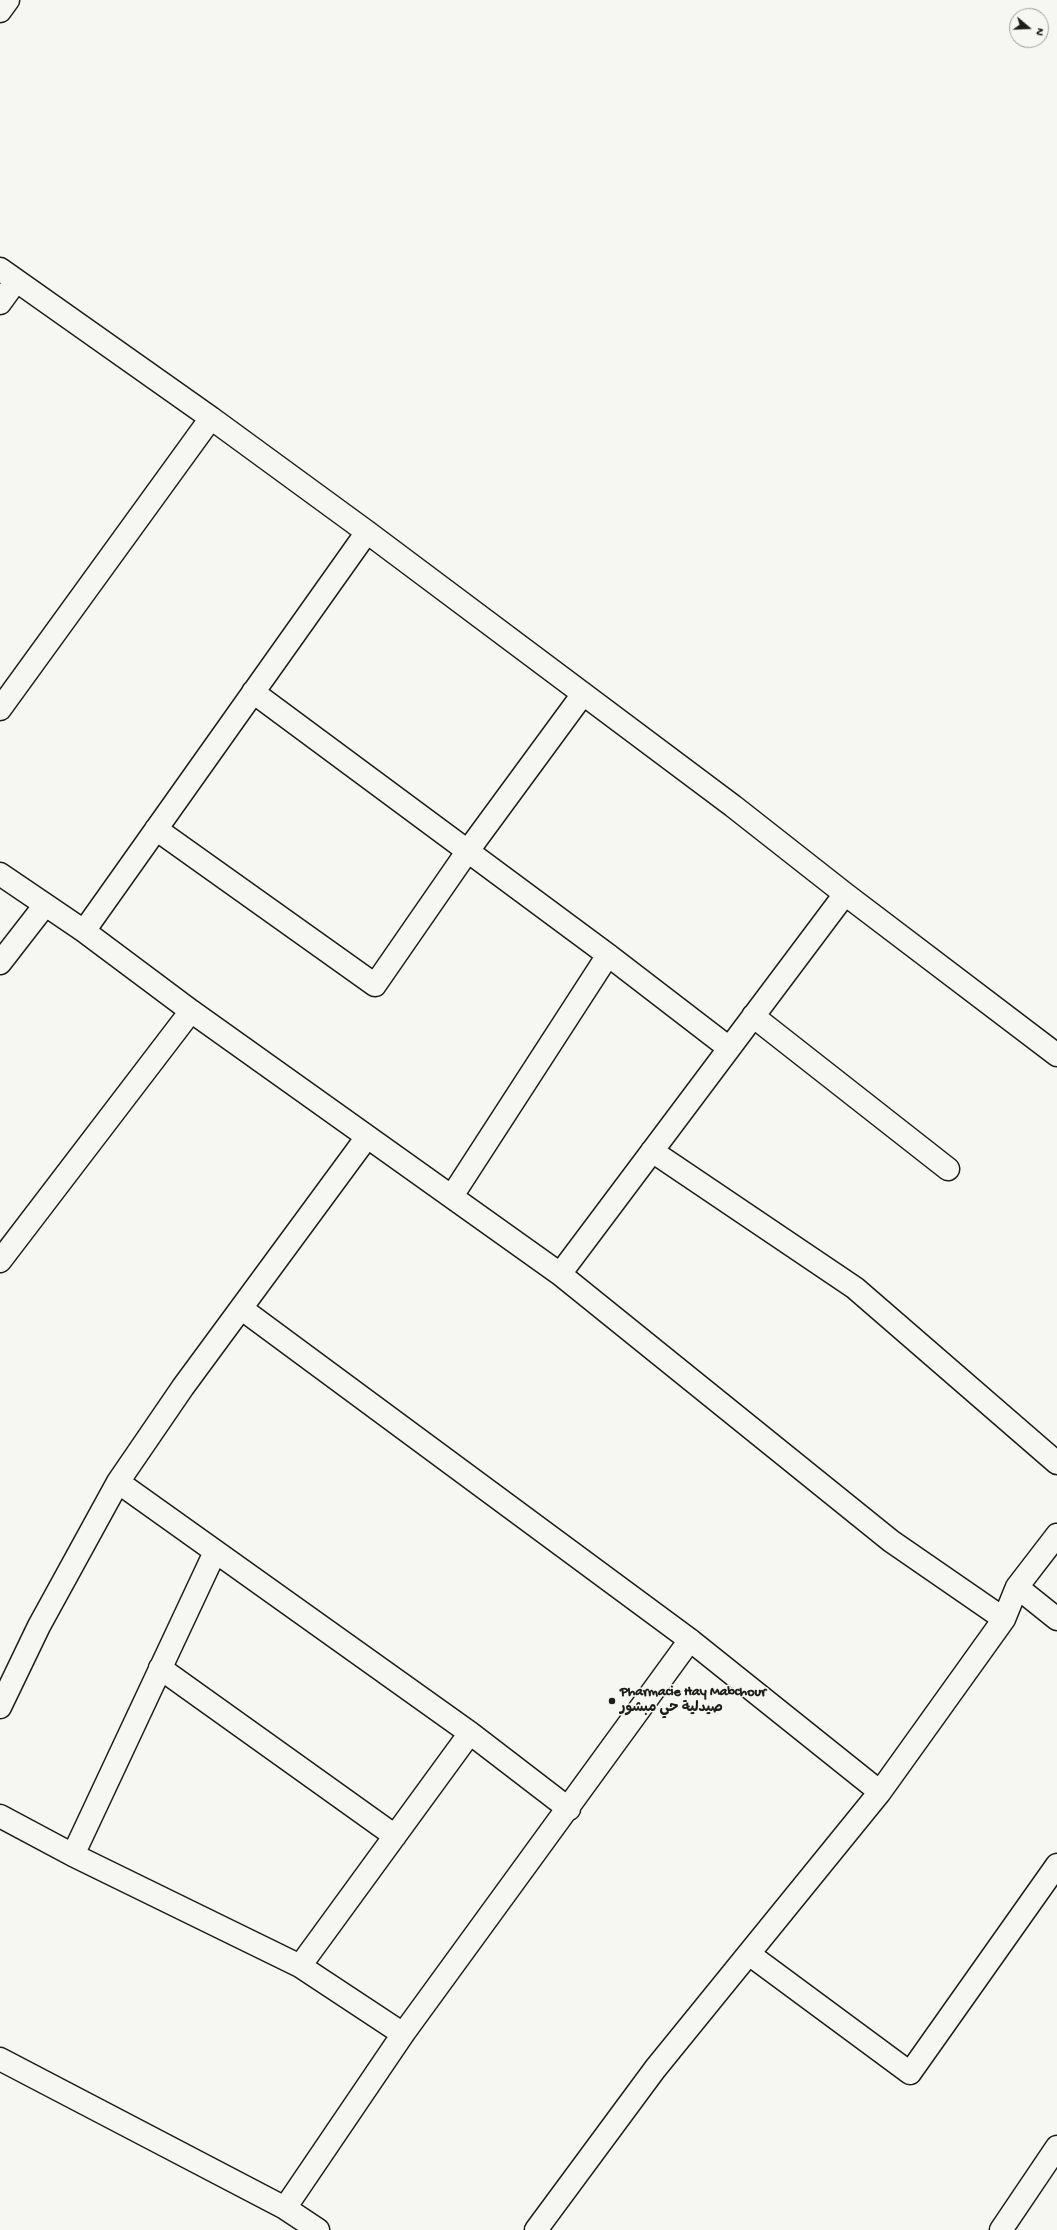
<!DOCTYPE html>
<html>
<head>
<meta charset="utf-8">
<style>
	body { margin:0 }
	#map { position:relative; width:1057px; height:2230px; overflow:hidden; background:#f6f6f2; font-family:"Gochi Hand",sans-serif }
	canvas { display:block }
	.north { position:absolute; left:1009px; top:8px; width:40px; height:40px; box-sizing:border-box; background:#f6f6f2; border:1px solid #9f9f9c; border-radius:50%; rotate:109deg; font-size:11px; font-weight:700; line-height:16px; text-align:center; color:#1c1c1c }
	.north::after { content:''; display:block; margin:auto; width:14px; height:18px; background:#1c1c1c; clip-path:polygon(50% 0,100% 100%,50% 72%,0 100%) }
</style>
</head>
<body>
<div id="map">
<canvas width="1057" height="2230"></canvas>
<div class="north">N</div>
</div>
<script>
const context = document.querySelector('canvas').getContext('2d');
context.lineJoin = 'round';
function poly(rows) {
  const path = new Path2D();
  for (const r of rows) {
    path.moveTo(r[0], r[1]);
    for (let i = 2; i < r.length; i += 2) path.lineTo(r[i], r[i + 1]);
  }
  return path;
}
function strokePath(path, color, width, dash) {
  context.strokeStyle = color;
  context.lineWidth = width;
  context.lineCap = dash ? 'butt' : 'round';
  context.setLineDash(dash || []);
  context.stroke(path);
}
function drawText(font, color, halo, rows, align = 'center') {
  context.font = font + ' "Gochi Hand","Playpen Sans Arabic",sans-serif';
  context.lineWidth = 3;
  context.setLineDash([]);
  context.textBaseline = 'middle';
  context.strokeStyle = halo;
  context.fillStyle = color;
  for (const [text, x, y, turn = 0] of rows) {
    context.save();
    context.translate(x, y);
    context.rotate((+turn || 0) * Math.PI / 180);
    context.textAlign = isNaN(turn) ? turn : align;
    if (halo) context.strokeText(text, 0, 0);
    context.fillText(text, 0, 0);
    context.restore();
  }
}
const minor = poly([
	[0,11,8,0],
	[0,269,211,418,0,709],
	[0,303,16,281],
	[211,418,367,532,733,806,845,894,1057,1055],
	[253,692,608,955,729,1048],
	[156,829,375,985,467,852,583,694],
	[0,874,84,931,191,1011,560,1274,891,1541,1004,1619],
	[84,931,367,532],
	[0,963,45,905],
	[753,1016,948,1169],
	[652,1151,855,1288,1057,1463],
	[452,1196,608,955],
	[0,1261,191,1011],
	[560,1274,845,894],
	[242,1309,690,1640,880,1792,655,2069,536,2230],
	[118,1482,470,1733,569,1809],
	[1017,1587,1057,1619],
	[160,1668,395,1836],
	[0,1707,39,1626,118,1482,183,1387,367,1137],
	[880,1792,1004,1619,1017,1587,1057,1535],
	[0,1816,73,1855,300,1966,403,2034],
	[73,1855,215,1552],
	[749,1954,910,2073,1057,1865],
	[300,1966,470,1733],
	[0,2059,285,2208,318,2230],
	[285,2208,403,2034,690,1640],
	[1001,2230,1057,2147]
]);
strokePath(minor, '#1c1c1c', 25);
strokePath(minor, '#f6f6f2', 22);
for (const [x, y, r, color] of [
	[612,1701,4,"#1c1c1c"]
]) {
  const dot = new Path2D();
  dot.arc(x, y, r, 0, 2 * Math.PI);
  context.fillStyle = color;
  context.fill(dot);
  strokePath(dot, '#f6f6f2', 1.5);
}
drawText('bold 14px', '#1c1c1c', '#f6f6f2', [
	["Pharmacie Hay Mabchour",620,1693],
	["صيدلية حي مبشور",620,1709]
], 'left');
</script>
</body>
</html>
